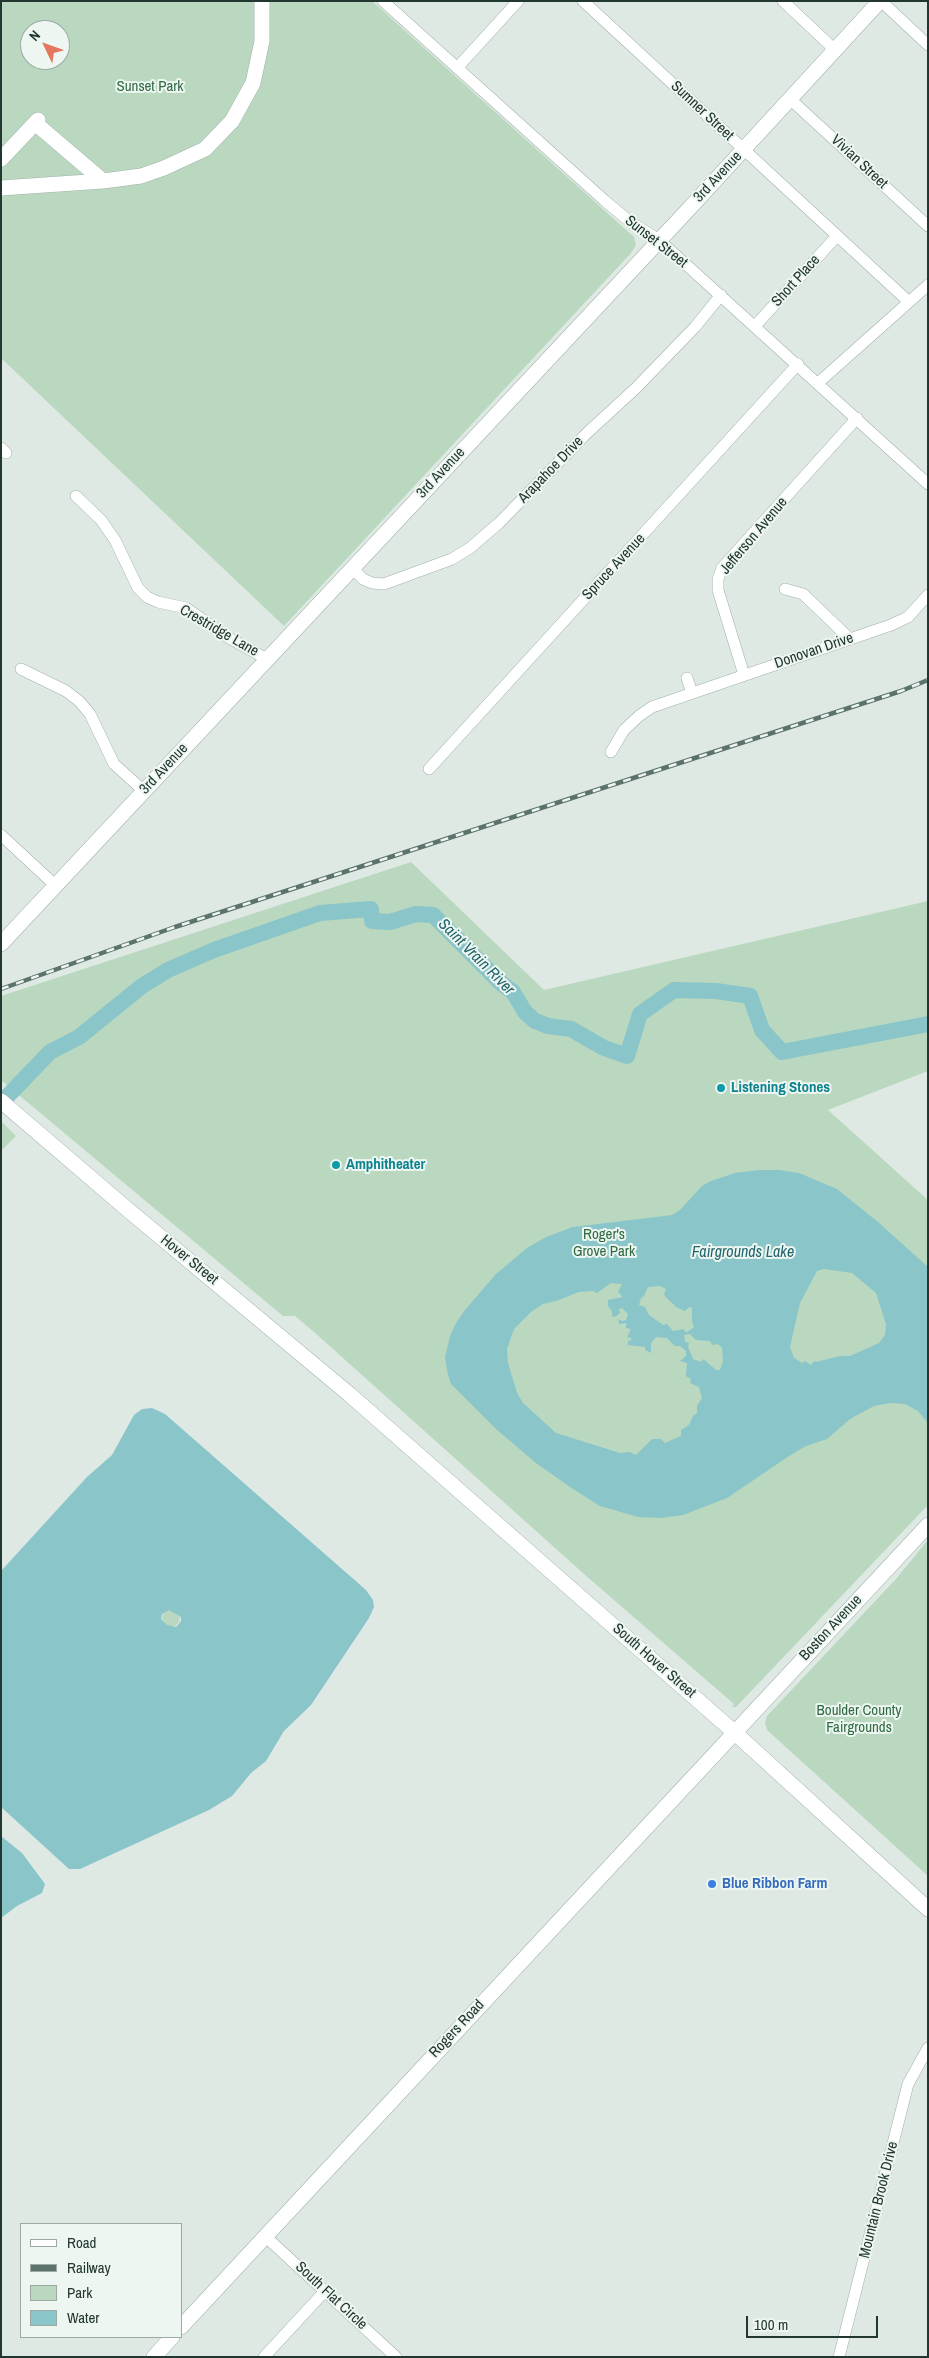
<!DOCTYPE html>
<html>
<head>
<meta charset="utf-8">
<style>
	body { margin:0 }
	#map { position:relative; width:929px; height:2358px; overflow:hidden; background:#dee9e3; font-family:"Archivo Narrow",sans-serif }
	canvas { display:block }
	.frame { position:absolute; inset:0; border:2px solid #21372f; pointer-events:none }
	.legend { position:absolute; left:20px; top:2223px; width:162px; height:115px; box-sizing:border-box; background:#eef6f1; border:1px solid #9caaa3; margin:0; padding:6px 9px; list-style:none; font-size:15px; color:#21372f }
	.legend li { display:flex; align-items:center; gap:10px; height:25px }
	.legend b { width:25px; border:1px solid #9caaa3 }
	.north { position:absolute; left:20px; top:20px; width:50px; height:50px; box-sizing:border-box; background:#eef6f1; border:1px solid #9caaa3; border-radius:50%; rotate:312deg; font-size:14px; font-weight:700; line-height:20px; text-align:center; color:#21372f }
	.north::after { content:''; display:block; margin:auto; width:18px; height:22px; background:#e6765f; clip-path:polygon(50% 0,100% 100%,50% 72%,0 100%) }
	.scale { position:absolute; left:746px; top:2316px; width:132px; height:22px; box-sizing:border-box; border:2px solid #21372f; border-top:0; padding-left:6px; font-size:15px; line-height:18px; white-space:nowrap; color:#21372f; -webkit-text-stroke:4px #eef6f1; paint-order:stroke }
</style>
</head>
<body>
<div id="map">
<canvas width="929" height="2358"></canvas>
<div class="frame"></div>
<ul class="legend">
<li><b style="height:6px;background:#fff"></b>Road</li>
<li><b style="height:6px;background:#5b736b"></b>Railway</li>
<li><b style="height:14px;background:#b9d8bf"></b>Park</li>
<li><b style="height:14px;background:#8ac5ca"></b>Water</li>
</ul>
<div class="north">N</div>
<div class="scale">100 m</div>
</div>
<script>
const context = document.querySelector('canvas').getContext('2d');
context.lineJoin = 'round';
function fill(path, color) {
  context.fillStyle = color;
  context.fill(path, 'evenodd');
}
function poly(rows) {
  const path = new Path2D();
  for (const r of rows) {
    if (r.length === 3) {
      path.moveTo(r[0] + r[2], r[1]);
      path.arc(r[0], r[1], r[2], 0, 2 * Math.PI);
      continue;
    }
    path.moveTo(r[0], r[1]);
    for (let i = 2; i < r.length; i += 2) path.lineTo(r[i], r[i + 1]);
  }
  return path;
}
function strokePath(path, color, width, dash) {
  context.strokeStyle = color;
  context.lineWidth = width;
  context.lineCap = dash ? 'butt' : 'round';
  context.setLineDash(dash || []);
  context.stroke(path);
}
function drawText(font, color, halo, rows, align = 'center') {
  context.font = font + ' "Archivo Narrow",sans-serif';
  context.lineWidth = 4;
  context.setLineDash([]);
  context.textBaseline = 'middle';
  context.strokeStyle = halo;
  context.fillStyle = color;
  for (const [text, x, y, turn = 0] of rows) {
    context.save();
    context.translate(x, y);
    context.rotate((+turn || 0) * Math.PI / 180);
    context.textAlign = isNaN(turn) ? turn : align;
    if (halo) context.strokeText(text, 0, 0);
    context.fillText(text, 0, 0);
    context.restore();
  }
}
fill(poly([
	[1,1,372,1,634,237,636,245,631,253,284,626,1,358],
	[30,30,60,30,60,60,30,60],
	[411,862,544,990,928,901,928,1071,828,1110,928,1200,928,1505,736,1707,732,1707,734,1704,584,1574,314,1332,295,1316,283,1316,1,1080,1,996],
	[1,1121,16,1136,1,1151],
	[928,1540,928,1876,767,1730,765,1723,767,1716,896,1579],
	[171,1618,9]
]), '#b9d8bf');
fill(poly([
	[759,1170,779,1170,799,1173,837,1189,878,1222,928,1267,928,1423,918,1411,905,1404,890,1403,874,1406,850,1419,827,1439,806,1446,789,1456,727,1498,683,1515,661,1518,638,1517,600,1506,570,1487,536,1463,496,1429,451,1384,448,1375,445,1357,450,1336,456,1323,465,1310,496,1274,527,1248,546,1237,573,1227,672,1215,680,1210,702,1186,711,1181,735,1173],
	[824,1269,852,1273,876,1293,886,1324,885,1335,879,1343,850,1356,840,1356,816,1362,814,1361,811,1365,805,1361,802,1363,794,1358,790,1347,800,1303,817,1271],
	[611,1283,622,1284,618,1292,623,1297,608,1300,608,1306,612,1311,612,1316,615,1317,620,1313,619,1309,622,1308,628,1314,626,1320,622,1321,618,1319,619,1324,626,1323,626,1328,631,1329,627,1338,630,1337,632,1340,628,1341,628,1345,645,1347,645,1350,651,1353,651,1343,656,1337,667,1338,675,1346,680,1346,686,1351,686,1356,680,1361,687,1363,686,1376,691,1379,690,1383,699,1387,702,1398,697,1406,697,1413,693,1416,689,1425,681,1430,681,1436,665,1443,661,1439,652,1439,636,1455,630,1452,620,1453,556,1433,523,1403,517,1393,508,1363,507,1349,514,1329,532,1311,543,1304,556,1301,579,1292,593,1291,597,1293],
	[660,1286,666,1289,664,1295,676,1307,685,1311,689,1307,692,1308,692,1321,694,1327,687,1332,685,1332,684,1329,673,1331,667,1324,663,1325,649,1315,645,1307,639,1305,641,1298,644,1296,648,1287],
	[690,1334,696,1340,710,1341,712,1345,718,1344,722,1348,723,1361,720,1370,716,1370,703,1359,701,1362,693,1359,688,1347,689,1343,685,1342,684,1335],
	[152,1408,165,1414,366,1590,373,1600,374,1607,369,1618,311,1705,284,1731,266,1761,251,1773,232,1796,209,1810,80,1869,69,1869,1,1807,1,1571,87,1477,112,1455,134,1415,142,1409],
	[169,1610,181,1617,181,1621,176,1627,167,1625,161,1619,162,1614],
	[1,1836,22,1853,45,1884,42,1893,17,1906,1,1918]
]), '#8ac5ca');
strokePath(poly([
	[1,1103,50,1052,79,1037,142,986,168,970,214,950,320,913,371,909,372,921,390,922,416,914,433,915,502,984,513,992,525,1012,535,1021,548,1026,571,1029,604,1048,627,1056,640,1014,674,990,716,991,750,996,762,1030,782,1052,928,1024]
]), '#8ac5ca', 16);
const street = poly([
	[383,1,604,200,629,221,659,240,928,484],
	[583,1,909,302],
	[783,1,835,50],
	[881,1,928,45],
	[457,68,518,1],
	[790,99,928,226],
	[755,326,836,237],
	[818,383,928,285],
	[1,448,6,453],
	[76,496,101,520,115,540,138,588,147,597,158,602,186,608,229,638,267,659],
	[352,568,363,579,372,583,384,584,452,559,470,548,499,523,587,433,636,388,695,327,721,295],
	[785,589,803,594,850,639],
	[21,669,66,691,79,701,90,714,114,764,144,791],
	[744,675,718,590,718,579,722,568,857,418],
	[687,678,692,693],
	[611,752,624,730,639,716,652,707,891,625,908,617,928,595],
	[429,769,798,364],
	[1,835,56,886],
	[265,2236,396,2357],
	[264,2357,325,2291],
	[839,2357,908,2084,928,2048]
]);
const secondary = poly([
	[35,123,103,181],
	[1,159,38,120],
	[1,188,103,181,141,176,164,168,205,149,232,121,253,83,262,41,262,1],
	[1,944,686,212,880,1],
	[1,1101,127,1209,349,1394,734,1732,928,1909],
	[181,2327,928,1525],
	[154,2357,172,2337]
]);
strokePath(street, '#a2b0a9', 12);
strokePath(secondary, '#9fb3aa', 16);
strokePath(street, '#fff', 11);
strokePath(secondary, '#fff', 15);
const rail = poly([
	[1,989,175,927,901,691,928,680]
]);
strokePath(rail, '#5b736b', 4.5);
strokePath(rail, '#eef6f1', 2.5, [8]);
for (const [x, y, r, color] of [
	[721,1088,5,"#0f9aa8"],
	[336,1165,5,"#0f9aa8"],
	[712,1884,5,"#3f7fe0"]
]) {
  const dot = new Path2D();
  dot.arc(x, y, r, 0, 2 * Math.PI);
  context.fillStyle = color;
  context.fill(dot);
  strokePath(dot, '#eef6f1', 2);
}
drawText('15px', '#2f6a42', '#eef6f1', [
	["Sunset Park",150,87],
	["Roger's",604,1235],
	["Grove Park",604,1252],
	["Boulder County",859,1711],
	["Fairgrounds",859,1728]
]);
drawText('15px', '#21372f', '#eef6f1', [
	["Sumner Street",702,111,43],
	["Vivian Street",859,162,43],
	["3rd Avenue",718,177,-47],
	["Sunset Street",656,242,38],
	["Short Place",796,281,-48],
	["Arapahoe Drive",551,470,-46],
	["3rd Avenue",441,473,-47],
	["Jefferson Avenue",754,536,-50],
	["Spruce Avenue",614,567,-47],
	["Crestridge Lane",219,631,30],
	["Donovan Drive",814,651,-19],
	["3rd Avenue",164,769,-47],
	["Hover Street",189,1260,39],
	["Boston Avenue",831,1628,-47],
	["South Hover Street",654,1661,41],
	["Rogers Road",457,2029,-47],
	["Mountain Brook Drive",879,2200,-76],
	["South Flat Circle",331,2296,43]
]);
drawText('bold 15px', '#0d838f', '#eef6f1', [
	["Listening Stones",731,1088],
	["Amphitheater",346,1165]
], 'left');
drawText('bold 15px', '#366cbe', '#eef6f1', [
	["Blue Ribbon Farm",722,1884]
], 'left');
drawText('italic 16px', '#21666d', '#eef6f1', [
	["Saint Vrain River",476,957,45],
	["Fairgrounds Lake",743,1253]
]);
</script>
</body>
</html>
